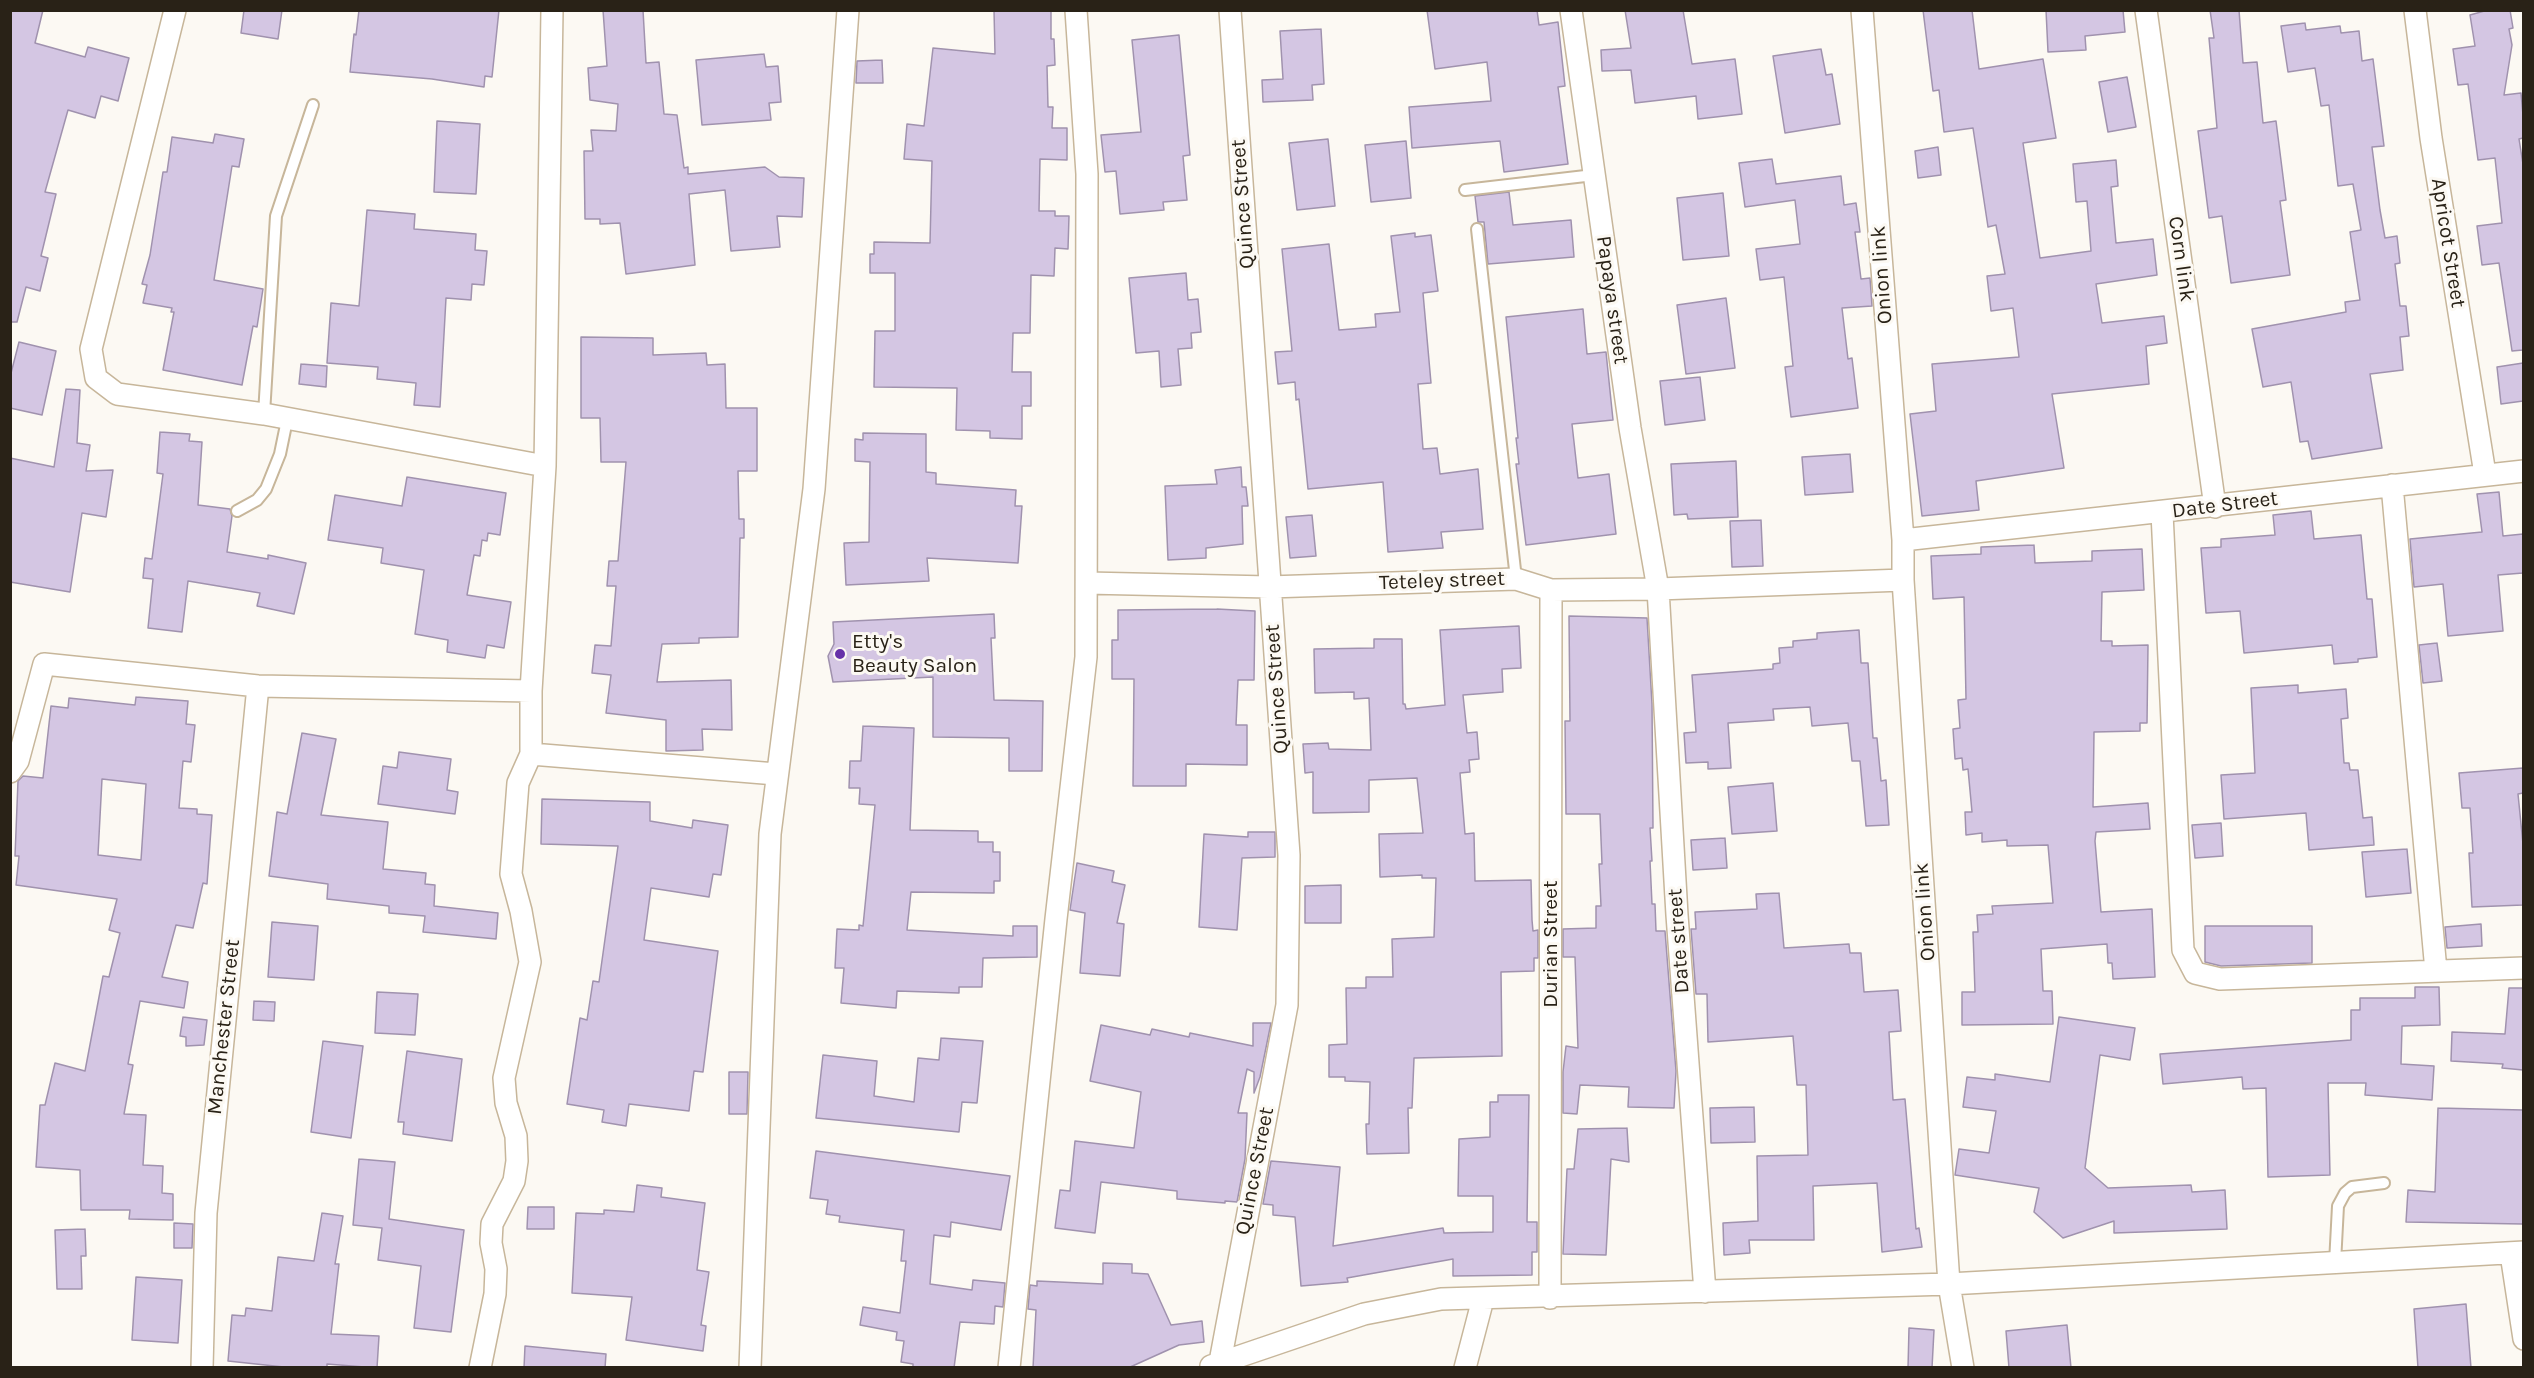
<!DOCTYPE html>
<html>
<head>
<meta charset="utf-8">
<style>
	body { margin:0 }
	#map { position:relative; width:2534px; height:1378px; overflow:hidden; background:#fcf9f3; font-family:Karla,sans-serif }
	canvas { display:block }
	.frame { position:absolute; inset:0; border:12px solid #292217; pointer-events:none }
</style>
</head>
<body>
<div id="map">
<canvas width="2534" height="1378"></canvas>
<div class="frame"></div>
</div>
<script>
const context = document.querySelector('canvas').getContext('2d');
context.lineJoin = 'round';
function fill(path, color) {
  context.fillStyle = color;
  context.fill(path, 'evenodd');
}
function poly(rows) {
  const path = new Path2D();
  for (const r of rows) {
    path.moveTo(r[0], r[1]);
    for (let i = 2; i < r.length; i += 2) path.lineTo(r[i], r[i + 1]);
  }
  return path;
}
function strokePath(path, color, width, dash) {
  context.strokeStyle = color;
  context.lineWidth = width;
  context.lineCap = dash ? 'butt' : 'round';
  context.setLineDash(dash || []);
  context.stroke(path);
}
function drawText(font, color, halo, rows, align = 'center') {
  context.font = font + ' Karla,sans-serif';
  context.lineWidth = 6;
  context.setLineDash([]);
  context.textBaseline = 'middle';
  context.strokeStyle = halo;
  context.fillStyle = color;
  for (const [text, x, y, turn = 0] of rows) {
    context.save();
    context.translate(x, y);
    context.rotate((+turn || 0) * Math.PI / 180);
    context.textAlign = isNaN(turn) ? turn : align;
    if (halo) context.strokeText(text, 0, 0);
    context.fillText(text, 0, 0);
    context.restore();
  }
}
const building = poly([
	[10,10,43,10,35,43,85,57,88,47,129,58,118,101,101,96,95,118,68,110,45,192,56,194,41,256,48,258,40,291,26,287,17,322,10,322,10,10],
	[244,10,282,10,278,39,241,33,244,10],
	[359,10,499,10,492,77,485,76,484,87,432,79,350,72,354,34,356,35,359,10],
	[603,10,643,10,646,63,659,62,664,114,677,115,684,168,688,167,688,174,765,167,779,177,804,178,802,217,777,216,780,247,731,251,725,190,689,194,695,265,626,274,620,223,600,224,600,219,585,219,584,151,593,151,591,130,616,131,618,104,590,100,588,68,607,66,603,10],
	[994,10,1051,10,1051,39,1054,39,1055,65,1047,66,1048,107,1053,107,1052,128,1067,128,1067,160,1040,159,1039,211,1055,211,1055,216,1069,216,1068,249,1055,248,1054,276,1031,275,1030,333,1013,333,1012,372,1031,372,1031,406,1022,406,1022,439,990,438,990,431,956,430,957,388,874,387,875,331,895,331,895,273,870,273,870,254,874,254,874,242,930,243,932,161,904,159,907,124,924,126,933,48,995,54,994,10],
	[1427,10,1537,10,1539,25,1558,22,1565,86,1558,87,1568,164,1504,172,1500,141,1412,148,1409,107,1491,101,1487,62,1435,69,1427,10],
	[1625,10,1683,10,1692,64,1735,59,1742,114,1698,119,1696,96,1635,103,1631,70,1602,71,1601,50,1631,48,1625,10],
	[1923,10,1972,10,1979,69,2043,59,2056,138,2023,143,2040,258,2091,251,2087,201,2076,202,2073,164,2116,160,2118,186,2111,187,2116,243,2153,239,2157,275,2096,284,2102,323,2164,316,2167,343,2146,346,2149,384,2052,394,2064,468,1976,481,1979,510,1922,516,1910,414,1936,411,1932,364,2019,357,2013,308,1991,311,1987,276,2005,274,1996,225,1988,227,1973,128,1944,132,1939,90,1933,91,1923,10],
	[2046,10,2123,10,2125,32,2085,36,2086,50,2048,52,2046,10],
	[2210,10,2239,10,2243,63,2257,62,2263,123,2276,121,2286,200,2280,201,2290,275,2231,283,2222,216,2209,218,2198,131,2217,128,2209,38,2214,38,2210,10],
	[2488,10,2510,10,2513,28,2509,29,2512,45,2504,95,2521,93,2523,115,2523,138,2519,139,2523,164,2523,350,2512,351,2499,263,2482,265,2477,226,2502,223,2495,158,2478,160,2468,84,2458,85,2453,49,2475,46,2470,15,2488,10],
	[2305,23,2306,30,2340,26,2341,33,2359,31,2362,61,2373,59,2384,146,2372,147,2380,210,2385,238,2397,236,2400,263,2395,264,2400,306,2406,306,2409,336,2400,337,2403,370,2370,374,2382,448,2312,459,2308,441,2300,442,2291,382,2263,387,2252,329,2346,312,2345,302,2360,300,2350,232,2361,230,2353,184,2338,186,2329,105,2321,106,2315,68,2288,72,2281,26,2305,23],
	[1321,29,1324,84,1312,85,1313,100,1263,102,1262,80,1283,79,1280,31,1321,29],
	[1179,35,1190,155,1183,156,1187,200,1163,202,1164,210,1120,214,1116,171,1105,172,1101,135,1141,132,1132,40,1179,35],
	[1821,49,1826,75,1832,74,1840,124,1785,133,1773,56,1821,49],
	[764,54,766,67,778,66,781,102,769,103,771,120,702,125,696,60,764,54],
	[882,60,883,83,856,83,857,61,882,60],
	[2127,77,2136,127,2108,132,2099,82,2127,77],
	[437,121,480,124,476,194,434,192,437,121],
	[215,134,244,139,239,167,232,166,214,280,263,289,257,327,253,326,242,385,163,370,174,312,171,312,172,308,143,303,147,285,142,284,150,255,163,172,167,172,172,137,213,143,215,134],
	[1328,139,1335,206,1297,210,1289,143,1328,139],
	[1406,141,1411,198,1371,202,1365,145,1406,141],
	[1938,147,1941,175,1918,178,1915,151,1938,147],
	[1772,159,1776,184,1841,176,1844,205,1856,203,1860,232,1855,232,1861,279,1870,278,1872,306,1842,308,1848,359,1852,358,1858,408,1791,417,1785,367,1793,366,1784,277,1760,280,1756,249,1800,244,1795,200,1745,207,1739,163,1772,159],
	[1509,192,1513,225,1571,220,1574,257,1488,264,1484,222,1478,222,1475,196,1509,192],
	[1723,193,1729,256,1683,260,1677,198,1723,193],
	[367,210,415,214,414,229,476,234,475,250,487,251,484,285,472,284,471,300,446,298,440,407,414,405,416,383,377,379,378,367,327,363,331,303,359,306,367,210],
	[1415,233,1415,237,1431,235,1438,291,1423,293,1431,383,1418,384,1423,449,1437,448,1440,474,1478,469,1483,529,1441,532,1443,548,1388,552,1383,482,1308,489,1299,399,1296,400,1295,382,1278,384,1275,352,1292,351,1282,249,1329,244,1339,330,1376,327,1375,314,1400,312,1391,236,1415,233],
	[1186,273,1188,300,1198,299,1201,332,1191,333,1192,348,1178,349,1181,385,1161,387,1159,351,1136,353,1129,278,1186,273],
	[1726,298,1735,368,1686,374,1677,305,1726,298],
	[1583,309,1587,354,1606,352,1613,420,1572,424,1578,478,1609,474,1616,534,1526,545,1516,464,1519,464,1516,438,1518,438,1506,317,1583,309],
	[581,337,653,338,653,355,706,353,707,365,725,364,726,408,757,408,757,471,738,471,739,519,744,519,744,538,740,538,738,637,699,638,699,643,662,644,657,682,731,680,732,730,702,729,703,750,666,751,666,720,606,713,611,675,592,673,595,645,611,646,616,586,607,586,609,561,618,561,626,462,601,462,600,418,581,418,581,337],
	[19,342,56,351,42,415,10,408,10,377,19,342],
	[2523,363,2523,401,2501,404,2497,367,2523,363],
	[301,364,327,366,326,387,299,384,301,364],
	[1700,377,1705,420,1665,425,1660,381,1700,377],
	[66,389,80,390,77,443,90,445,86,471,113,470,106,517,82,513,70,592,10,582,10,458,54,467,66,389],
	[160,432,190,434,189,441,202,442,198,505,230,509,232,516,227,552,268,559,268,555,306,563,294,614,257,606,260,593,188,581,182,632,148,628,153,579,143,578,145,558,152,559,163,474,157,473,160,432],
	[863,433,926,434,926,472,936,473,936,484,1016,490,1015,506,1022,506,1018,563,927,558,929,581,846,585,844,543,869,542,870,462,855,461,855,439,863,440,863,433],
	[1850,454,1853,492,1805,495,1802,457,1850,454],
	[1736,461,1738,517,1688,519,1687,514,1674,515,1671,464,1736,461],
	[1241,467,1242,487,1246,487,1248,506,1242,506,1243,544,1206,548,1206,558,1168,560,1165,486,1217,484,1215,470,1241,467],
	[407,477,506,493,500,535,488,533,487,541,482,540,480,556,474,555,467,595,511,602,504,648,487,645,485,658,447,652,448,640,415,634,424,570,381,563,383,548,328,540,335,495,402,506,407,477],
	[2499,492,2503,536,2523,534,2523,573,2498,575,2503,631,2448,636,2443,584,2414,587,2410,539,2482,532,2477,494,2499,492],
	[2311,511,2314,539,2361,535,2367,599,2372,599,2377,657,2358,659,2358,662,2334,664,2332,645,2244,653,2240,611,2206,613,2201,548,2221,547,2221,539,2275,535,2273,515,2311,511],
	[1312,515,1316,556,1290,558,1286,517,1312,515],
	[1761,520,1763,566,1732,567,1730,521,1761,520],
	[2034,545,2035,563,2092,561,2092,551,2142,549,2144,590,2102,592,2101,641,2112,641,2112,646,2148,645,2147,723,2140,723,2140,731,2094,732,2093,807,2148,803,2150,829,2096,832,2095,841,2101,912,2152,909,2155,977,2113,979,2112,963,2108,963,2107,944,2041,949,2043,991,2052,991,2053,1024,1962,1025,1962,992,1975,992,1973,932,1978,932,1977,915,1993,914,1992,906,2053,903,2048,845,2007,846,2007,840,1982,842,1982,833,1966,835,1965,812,1972,812,1968,769,1963,770,1962,758,1955,759,1953,729,1960,728,1958,700,1966,699,1964,597,1933,599,1931,556,1981,554,1981,547,2034,545],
	[1217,609,1255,611,1254,680,1238,680,1236,725,1247,725,1247,765,1186,764,1186,786,1133,786,1134,679,1112,679,1112,640,1118,640,1118,610,1217,609],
	[994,614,995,638,991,638,994,700,1043,701,1042,771,1009,771,1009,738,933,737,933,677,833,682,828,656,834,644,833,622,994,614],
	[1569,616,1647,618,1652,704,1653,828,1650,828,1652,861,1650,861,1652,904,1655,904,1656,931,1665,931,1676,1071,1674,1108,1628,1107,1629,1087,1580,1085,1577,1114,1563,1113,1563,1072,1566,1046,1578,1048,1575,957,1563,957,1563,929,1596,928,1596,906,1601,906,1599,864,1602,864,1600,814,1566,814,1565,721,1570,721,1569,616],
	[1519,626,1521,668,1502,669,1503,692,1463,695,1467,733,1477,732,1479,759,1469,760,1470,772,1460,773,1465,834,1474,833,1475,881,1531,880,1532,920,1533,931,1538,930,1538,958,1534,958,1534,971,1501,972,1502,1056,1414,1058,1412,1108,1408,1108,1409,1153,1367,1154,1366,1124,1369,1124,1370,1082,1345,1081,1345,1077,1329,1077,1329,1045,1347,1044,1346,988,1366,988,1366,977,1393,977,1392,939,1434,937,1436,878,1422,878,1422,875,1380,877,1379,834,1423,833,1417,778,1369,780,1369,812,1313,813,1313,772,1305,773,1303,744,1328,743,1329,749,1371,750,1369,698,1354,699,1354,692,1315,693,1314,649,1374,648,1374,639,1402,639,1403,704,1405,704,1406,709,1445,705,1440,630,1519,626],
	[1859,630,1861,663,1868,663,1873,738,1877,738,1881,781,1886,780,1889,825,1866,826,1860,761,1852,761,1848,723,1812,726,1810,707,1773,709,1774,720,1728,723,1731,768,1708,769,1708,762,1686,763,1684,733,1696,732,1692,675,1773,669,1773,664,1780,663,1779,648,1793,647,1793,641,1817,639,1817,633,1859,630],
	[2437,643,2442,681,2423,683,2419,645,2437,643],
	[2298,685,2298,693,2346,689,2348,718,2341,719,2344,763,2349,763,2350,770,2358,770,2363,818,2372,817,2374,845,2309,850,2306,813,2224,819,2221,775,2255,773,2251,688,2298,685],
	[136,697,188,701,186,724,195,725,191,762,183,761,179,808,197,809,197,814,212,815,207,884,203,883,193,928,176,925,162,977,188,982,184,1008,140,1001,128,1064,133,1065,124,1114,146,1115,143,1165,163,1166,162,1193,173,1194,173,1220,129,1219,130,1210,81,1210,80,1170,36,1167,40,1105,45,1105,55,1063,85,1071,103,976,109,977,120,933,109,930,117,899,16,885,19,856,15,856,18,781,23,776,43,778,51,706,68,708,69,698,135,705,136,697],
	[102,779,146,784,141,860,98,855,102,779],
	[863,726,914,728,910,830,978,831,978,842,993,842,993,852,1000,852,1000,881,994,881,994,893,911,892,907,930,1013,936,1013,926,1037,926,1037,957,983,958,982,987,959,987,959,993,897,991,896,1008,841,1003,844,968,835,968,837,929,859,930,859,925,863,926,875,805,859,804,860,788,849,788,850,761,861,761,863,726],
	[302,733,336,739,321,815,388,822,383,869,426,873,425,884,435,885,434,906,498,913,496,939,423,932,425,916,389,913,389,906,327,899,328,884,269,876,277,812,287,814,302,733],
	[399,752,451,759,447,790,458,792,455,814,378,804,383,766,397,768,399,752],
	[2523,768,2523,793,2518,794,2523,844,2523,905,2472,907,2469,853,2473,853,2470,808,2462,808,2459,773,2523,768],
	[1773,783,1777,831,1732,834,1728,787,1773,783],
	[542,799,650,802,650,821,692,828,693,820,728,825,721,875,713,874,709,897,651,888,644,940,718,951,703,1072,694,1071,689,1111,629,1104,626,1126,602,1122,604,1110,567,1104,580,1018,587,1020,593,981,599,982,618,846,541,844,542,799],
	[2221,823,2223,856,2195,858,2192,825,2221,823],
	[1248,832,1275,832,1275,857,1242,858,1237,930,1199,927,1204,834,1248,837,1248,832],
	[1725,838,1727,868,1693,870,1691,840,1725,838],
	[2407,849,2411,893,2366,897,2362,852,2407,849],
	[1077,863,1114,871,1112,882,1125,885,1117,923,1124,924,1120,976,1080,973,1085,913,1070,910,1077,863],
	[1341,885,1341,923,1305,923,1305,886,1341,885],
	[1779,893,1784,948,1849,944,1850,953,1861,953,1864,992,1898,990,1901,1031,1889,1032,1893,1100,1905,1099,1916,1229,1919,1228,1922,1247,1882,1252,1877,1183,1813,1186,1814,1240,1749,1240,1750,1253,1724,1255,1723,1223,1758,1221,1757,1156,1808,1155,1806,1085,1797,1085,1793,1036,1708,1042,1707,994,1696,994,1691,929,1696,929,1695,912,1757,909,1756,894,1779,893],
	[272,922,318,926,314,980,268,977,272,922],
	[2481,924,2482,946,2447,948,2445,927,2481,924],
	[2205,926,2312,926,2312,963,2221,966,2205,962,2205,926],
	[2415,987,2439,987,2440,1025,2402,1026,2401,1064,2434,1066,2432,1100,2365,1095,2366,1083,2328,1083,2330,1175,2268,1177,2266,1088,2243,1089,2242,1077,2163,1084,2160,1054,2351,1040,2351,1010,2360,1010,2360,998,2415,998,2415,987],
	[2509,988,2523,988,2523,1070,2502,1068,2503,1064,2451,1061,2452,1032,2505,1034,2509,988],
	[377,992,418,994,415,1035,375,1033,377,992],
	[254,1001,275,1002,274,1021,253,1020,254,1001],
	[183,1017,207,1020,204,1045,186,1046,186,1037,180,1036,183,1017],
	[2059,1017,2135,1028,2130,1060,2100,1055,2085,1168,2108,1188,2191,1185,2192,1192,2225,1190,2227,1229,2114,1233,2114,1221,2063,1238,2034,1212,2039,1188,1955,1175,1959,1149,1989,1153,1996,1111,1963,1107,1967,1077,1995,1080,1995,1074,2050,1082,2059,1017],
	[1253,1023,1271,1023,1260,1077,1254,1093,1254,1072,1247,1069,1238,1113,1247,1113,1245,1159,1237,1202,1225,1201,1225,1203,1177,1199,1177,1191,1101,1182,1095,1233,1055,1228,1060,1190,1070,1191,1075,1141,1134,1148,1141,1092,1090,1081,1101,1025,1150,1035,1152,1029,1189,1037,1190,1033,1253,1046,1253,1023],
	[941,1038,983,1041,977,1103,962,1102,959,1132,816,1118,823,1055,877,1061,874,1096,914,1102,918,1058,939,1060,941,1038],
	[323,1041,363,1046,351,1138,311,1132,323,1041],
	[407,1051,462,1059,452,1141,403,1134,404,1122,398,1122,407,1051],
	[729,1072,748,1072,747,1114,729,1114,729,1072],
	[1498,1095,1529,1095,1527,1222,1537,1222,1537,1252,1532,1252,1532,1275,1453,1276,1453,1259,1347,1278,1348,1282,1301,1286,1295,1217,1273,1215,1273,1205,1263,1204,1271,1161,1340,1167,1333,1246,1443,1228,1444,1233,1493,1232,1493,1196,1458,1196,1459,1139,1490,1137,1490,1102,1498,1102,1498,1095],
	[1754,1107,1755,1142,1711,1143,1710,1108,1754,1107],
	[2438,1108,2523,1110,2523,1224,2406,1222,2408,1190,2435,1192,2438,1108],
	[1627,1128,1629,1162,1611,1159,1606,1255,1563,1254,1567,1169,1574,1169,1578,1129,1627,1128],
	[816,1151,1010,1176,1001,1230,951,1222,950,1237,934,1235,930,1284,972,1290,973,1280,1005,1283,1003,1307,995,1306,994,1324,960,1322,954,1368,913,1368,913,1364,901,1362,904,1341,896,1340,897,1332,860,1325,863,1307,900,1313,906,1261,901,1261,904,1230,839,1222,840,1216,826,1214,828,1200,810,1198,816,1151],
	[359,1159,395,1162,389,1219,464,1230,451,1332,414,1328,421,1266,378,1260,382,1228,353,1225,359,1159],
	[637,1185,662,1188,661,1197,705,1203,697,1270,709,1272,701,1325,706,1326,703,1351,626,1340,632,1297,572,1293,576,1213,604,1214,604,1210,634,1212,637,1185],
	[528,1207,554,1207,554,1229,527,1229,528,1207],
	[322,1213,343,1216,335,1264,339,1264,331,1334,379,1336,377,1368,327,1364,327,1368,293,1368,228,1361,232,1315,245,1316,246,1308,272,1311,278,1257,314,1261,322,1213],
	[174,1223,193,1224,192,1248,174,1248,174,1223],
	[85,1229,86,1256,81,1256,82,1289,57,1289,55,1230,85,1229],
	[1103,1263,1132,1264,1132,1273,1148,1274,1171,1325,1202,1321,1204,1342,1179,1345,1128,1368,1033,1368,1036,1310,1028,1309,1030,1285,1037,1286,1037,1281,1103,1284,1103,1263],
	[136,1277,182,1280,178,1343,132,1340,136,1277],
	[2466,1304,2471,1368,2418,1368,2414,1309,2466,1304],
	[2067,1325,2071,1368,2009,1368,2006,1331,2067,1325],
	[1909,1328,1934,1330,1932,1368,1908,1368,1909,1328],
	[525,1346,606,1354,605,1368,524,1368,525,1346]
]);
fill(building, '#d4c6e3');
strokePath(building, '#a092ae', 1.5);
const service = poly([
	[1465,190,1594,175],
	[1477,229,1516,579],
	[264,414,276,216,313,105],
	[237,511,257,500,266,489,280,454,287,420],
	[2335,1263,2338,1206,2345,1193,2352,1187,2384,1183]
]);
const minor = poly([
	[175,10,91,349,96,378,117,394,264,414,545,466],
	[1571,10,1630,428,1658,589,1677,915,1705,1292],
	[1862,10,1903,540],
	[2146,10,2215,507],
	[2415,10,2431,138,2485,474],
	[2392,485,2436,971],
	[2162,513,2183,950,2195,973,2220,979,2524,968],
	[1087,583,1269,587,1516,579,1551,590,1658,589,1903,580],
	[531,754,776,774],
	[10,772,18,761,44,664,258,686,531,691],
	[2511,1254,2524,1339],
	[1550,1298,1551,590],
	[1220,1362,1287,1005,1289,855,1230,10],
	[1211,1366,1364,1314,1441,1299,1949,1284,2524,1252],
	[202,1368,206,1213,258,686],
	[480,1368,495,1294,496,1269,491,1243,492,1224,514,1181,517,1161,516,1136,506,1103,504,1078,530,962,521,911,511,874,518,783,531,754,531,691,545,466,552,10],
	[750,1368,770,834,814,489,848,10],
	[1009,1368,1056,919,1086,657,1087,174,1076,10],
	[1465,1368,1483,1299],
	[1963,1368,1949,1284,1903,580,1903,540,2524,471]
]);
strokePath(service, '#c7b69a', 14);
strokePath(minor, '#c7b69a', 24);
strokePath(service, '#fff', 10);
strokePath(minor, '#fff', 21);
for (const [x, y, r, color] of [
	[840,654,6,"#6732a9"]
]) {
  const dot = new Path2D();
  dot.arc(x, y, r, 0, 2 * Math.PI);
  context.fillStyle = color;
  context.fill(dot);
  strokePath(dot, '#fcf9f3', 2);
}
drawText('21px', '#292217', '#fcf9f3', [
	["Quince Street",1243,204,-94],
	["Apricot Street",2448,243,81],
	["Corn link",2181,259,82],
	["Onion link",1882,275,-94],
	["Papaya street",1612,300,82],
	["Date Street",2225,505,-7],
	["Teteley street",1442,581,-2],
	["Quince Street",1277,689,-94],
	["Onion link",1925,912,-94],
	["Date street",1679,941,-94],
	["Durian Street",1551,944,-90],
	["Manchester Street",224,1027,-84],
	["Quince Street",1255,1171,-79]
]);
drawText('21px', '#292217', '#fcf9f3', [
	["Etty's",852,642],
	["Beauty Salon",852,666]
], 'left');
</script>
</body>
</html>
